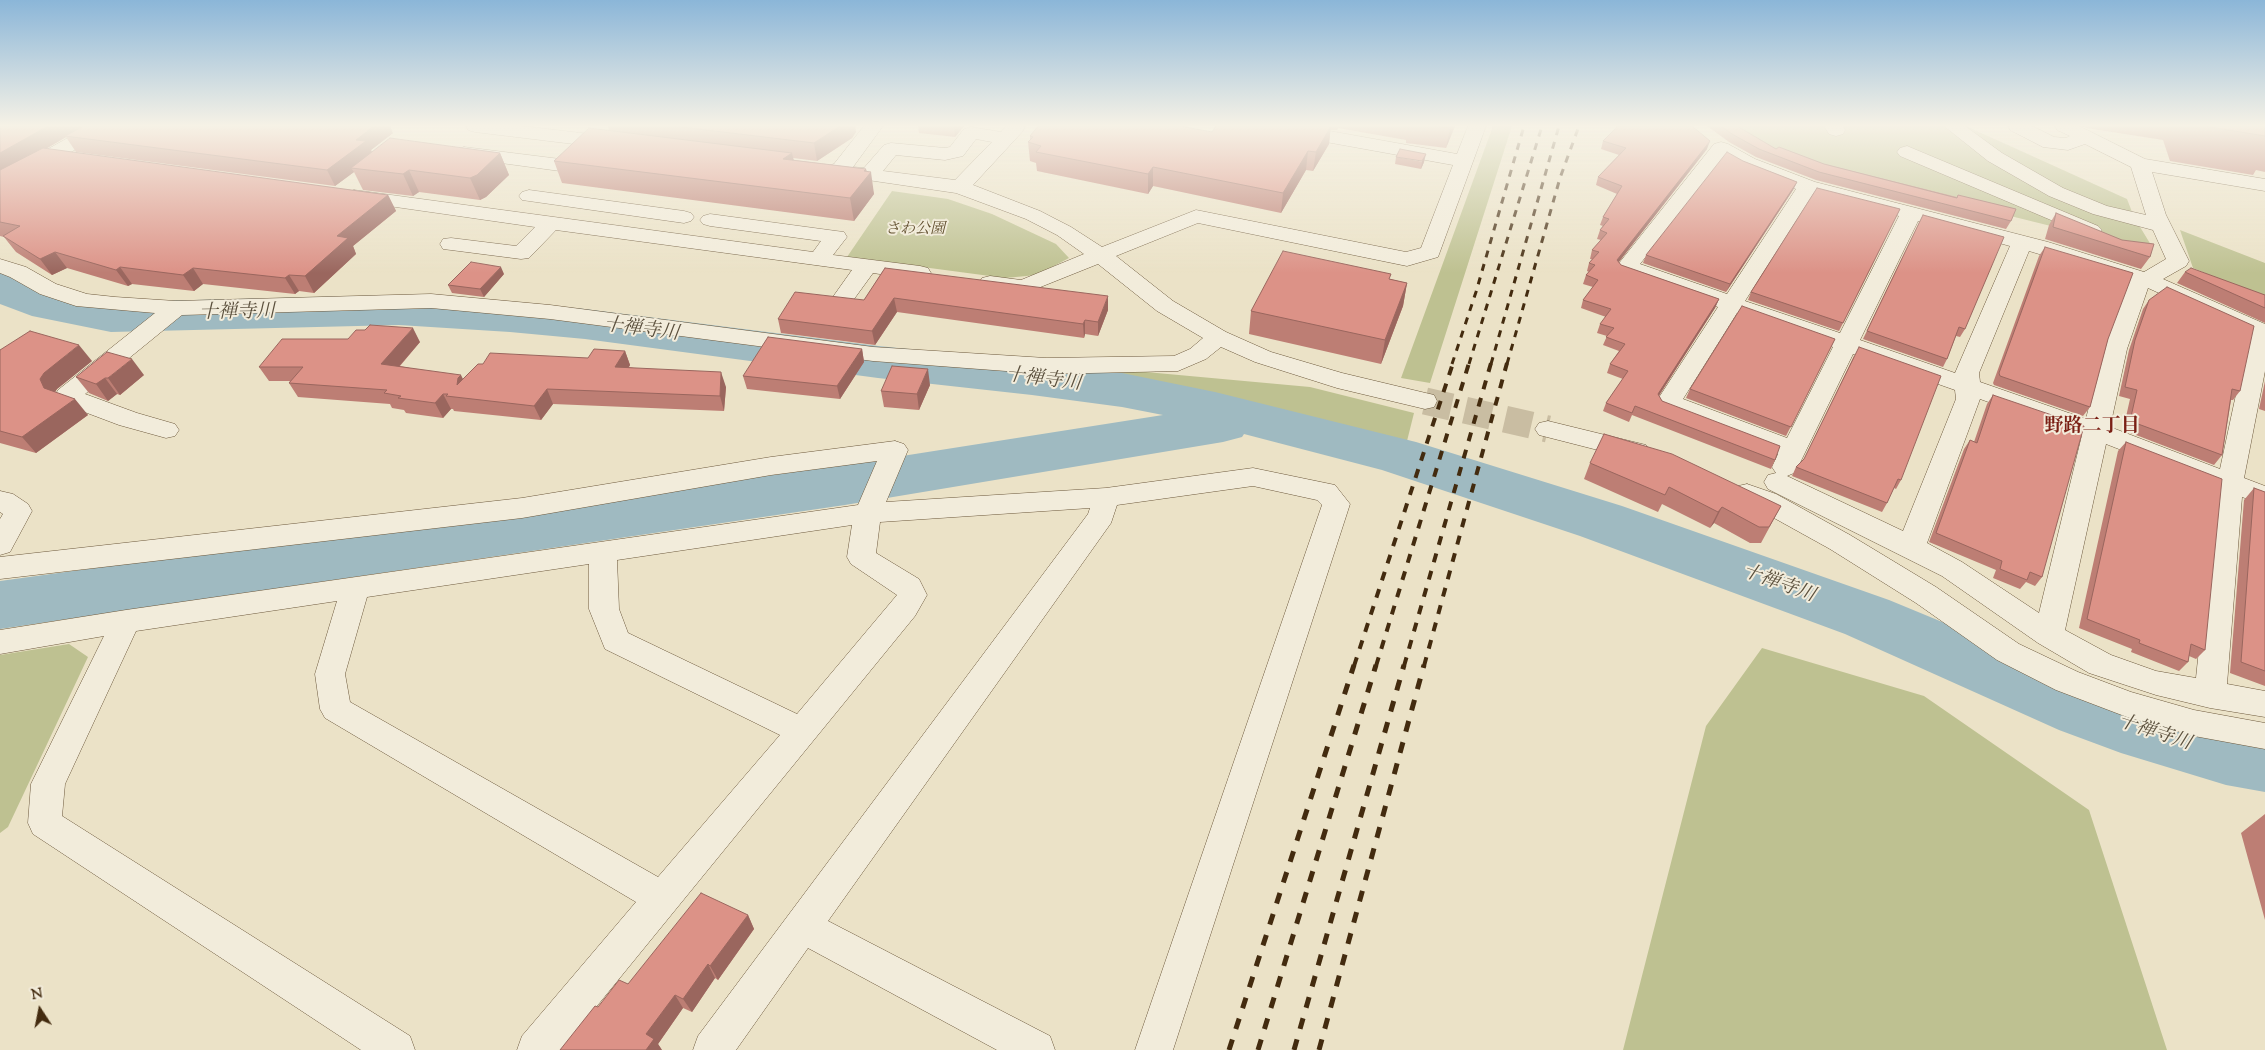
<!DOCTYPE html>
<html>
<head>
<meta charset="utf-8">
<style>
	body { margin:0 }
	#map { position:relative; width:2265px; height:1050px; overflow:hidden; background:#ebe2c7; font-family:"Sorts Mill Goudy",serif }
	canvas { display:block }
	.north { position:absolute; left:15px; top:985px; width:50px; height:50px; -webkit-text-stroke:4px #f2ecdb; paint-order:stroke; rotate:349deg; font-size:14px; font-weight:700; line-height:20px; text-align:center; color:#432b0f }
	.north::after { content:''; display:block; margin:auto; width:18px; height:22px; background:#432b0f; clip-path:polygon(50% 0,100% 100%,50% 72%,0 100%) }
</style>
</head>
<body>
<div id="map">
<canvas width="2265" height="1050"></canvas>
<div class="north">N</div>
</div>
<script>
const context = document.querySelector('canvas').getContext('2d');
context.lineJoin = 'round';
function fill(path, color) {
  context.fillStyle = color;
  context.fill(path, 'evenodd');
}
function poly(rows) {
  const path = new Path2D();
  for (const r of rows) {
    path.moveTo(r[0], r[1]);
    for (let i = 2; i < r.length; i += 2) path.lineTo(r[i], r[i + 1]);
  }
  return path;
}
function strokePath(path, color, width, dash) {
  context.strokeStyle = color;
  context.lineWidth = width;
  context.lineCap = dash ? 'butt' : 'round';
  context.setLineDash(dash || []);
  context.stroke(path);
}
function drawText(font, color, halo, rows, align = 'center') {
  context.font = font + ' "Sorts Mill Goudy","Noto Serif JP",serif';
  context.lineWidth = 4;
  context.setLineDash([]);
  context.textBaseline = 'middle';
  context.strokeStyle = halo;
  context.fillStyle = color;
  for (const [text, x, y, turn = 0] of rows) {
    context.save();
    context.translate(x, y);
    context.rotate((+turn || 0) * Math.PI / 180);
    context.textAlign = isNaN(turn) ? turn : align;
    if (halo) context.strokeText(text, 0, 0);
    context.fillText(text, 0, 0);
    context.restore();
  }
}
fill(poly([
	[1493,126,1512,126,1430,383,1401,378],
	[1738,126,1966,126,2127,199,2134,217,2151,245,2144,249,1816,168,1748,137],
	[892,191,948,199,992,214,1056,244,1069,258,1037,275,1005,278,847,257],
	[2180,230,2265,263,2265,298,2193,268],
	[1113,369,1310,387,1414,413,1407,441,1169,384,1110,375],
	[69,644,88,657,8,827,0,833,0,655],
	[1762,648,1924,696,2089,810,2167,1050,1623,1050,1706,726]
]), '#bec191');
fill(poly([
	[0,267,17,271,33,283,60,293,111,302,399,295,510,302,585,309,878,346,1032,361,1122,373,1215,392,1416,442,1622,506,1889,600,2107,690,2148,705,2226,727,2265,732,2265,792,2226,785,2121,753,2059,730,1845,634,1580,536,1382,470,1244,434,1242,437,1223,442,845,505,0,629,0,581,845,465,1163,415,1122,407,1032,395,878,378,585,339,510,332,399,325,111,332,32,316,0,304,0,267]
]), '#9fbac1');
strokePath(poly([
	[1425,401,1548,429]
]), '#c9bda2', 27, [27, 14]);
const minor = poly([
	[89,126,112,126,110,130,7,188,0,190,0,176,89,126],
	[466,126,522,126,615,137,622,139,625,143,622,147,615,149,475,132,468,130,466,126],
	[864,126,883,126,853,167,864,168,884,145,891,143,945,148,950,147,964,129,971,127,1001,132,1006,126,1025,126,1023,131,973,185,1040,211,1071,227,1102,247,1196,210,1406,252,1421,248,1453,165,1271,132,1264,130,1262,126,1302,126,1457,154,1468,126,1486,126,1438,257,1407,266,1198,223,1116,256,1173,301,1226,332,1271,352,1342,373,1434,395,1437,401,1434,407,1425,409,1337,388,1255,362,1221,347,1206,359,1178,371,1046,374,873,361,550,319,431,308,182,315,85,394,137,413,175,424,179,430,175,436,166,438,119,425,58,402,55,396,58,390,155,313,76,306,40,294,10,277,0,273,0,259,26,267,56,284,87,294,115,297,176,301,431,294,550,305,873,347,1046,358,1174,356,1190,349,1203,338,1157,311,1098,264,1023,294,982,288,979,283,982,278,990,276,1021,280,1084,254,1057,235,1026,219,956,193,827,174,824,170,827,166,834,164,864,126],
	[976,139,992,142,955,180,883,171,896,155,945,160,963,156,976,139],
	[1824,126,1843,126,1845,130,1843,134,1836,136,1829,134,1824,126],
	[1944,126,1965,126,2002,153,2063,188,2107,206,2146,215,2131,167,2085,144,2068,150,2043,147,2010,130,2008,126,2032,126,2054,137,2066,138,2070,136,2057,130,2055,126,2079,126,2145,159,2265,179,2265,191,2152,172,2166,215,2189,261,2186,266,2163,279,2265,324,2265,371,2244,478,2265,486,2265,505,2242,497,2227,684,2265,691,2265,717,2210,708,2156,695,2089,673,2038,643,1942,576,1768,489,1764,482,1768,475,1776,473,1772,467,1778,454,1659,408,1656,402,1718,307,1619,272,1616,267,1714,144,1721,142,1728,144,1755,159,1815,182,2048,242,2144,272,2166,259,2153,230,2093,214,2049,196,1988,161,1944,126],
	[1724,157,1741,167,1796,189,1727,294,1640,264,1724,157],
	[1813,194,1899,216,1840,333,1745,301,1813,194],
	[1918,221,2010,246,1955,373,1860,340,1918,221],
	[2029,251,2129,281,2103,349,2086,419,1980,382,1979,373,2029,251],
	[2148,288,2249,334,2220,469,2110,427,2127,349,2148,288],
	[1737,313,1833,347,1787,438,1683,399,1737,313],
	[1853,354,1955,390,1956,399,1903,531,1787,476,1794,473,1798,467,1853,354],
	[1980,399,2082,435,2039,613,1962,562,1927,543,1980,399],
	[2106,444,2216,487,2196,678,2156,671,2111,655,2065,630,2106,444],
	[1907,146,2098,226,2102,230,2098,234,2091,236,2084,234,1900,156,1897,152,1900,148,1907,146],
	[464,147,560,159,567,161,570,165,567,169,560,171,457,157,454,153,457,149,464,147],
	[354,190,813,252,821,241,710,226,703,224,700,220,703,216,710,214,836,231,844,232,847,237,833,255,920,266,928,268,931,273,928,278,920,280,873,273,849,306,841,308,833,306,830,301,852,270,556,230,529,258,521,259,451,250,443,249,440,244,443,239,451,238,516,246,535,227,347,200,344,196,347,192,354,190],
	[529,190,684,211,691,213,694,217,691,221,684,223,522,200,519,196,522,192,529,190],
	[1548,421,1646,445,1650,451,1646,457,1637,460,1539,435,1535,429,1539,423,1548,421],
	[895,441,904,444,908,450,886,502,1106,488,1253,468,1335,485,1350,504,1173,1050,1135,1050,1322,505,1317,500,1253,486,1117,505,1111,523,828,921,1050,1036,1055,1050,997,1050,808,948,736,1050,693,1050,698,1036,1088,514,1090,508,880,522,876,553,919,579,927,595,915,616,561,1050,517,1050,522,1036,636,902,325,718,320,709,315,674,337,601,136,631,65,784,62,816,410,1036,415,1050,361,1050,33,834,28,823,31,784,104,636,0,654,0,630,126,610,858,505,877,461,771,475,522,518,0,579,0,557,522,498,771,457,895,441],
	[852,525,847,557,851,564,897,595,797,714,628,633,619,609,617,560,852,525],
	[589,564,589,609,605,649,780,735,658,877,350,702,345,674,367,597,589,564],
	[1747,484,1776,494,1850,535,1936,587,2019,644,2078,672,2131,692,2194,710,2265,723,2265,749,2194,736,2127,717,2056,690,1997,660,1916,603,1830,549,1756,508,1738,500,1734,493,1738,486,1747,484],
	[0,491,13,494,28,504,32,511,10,552,0,555,0,519,3,514,0,512,0,491]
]);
strokePath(minor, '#6d593d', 1);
fill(minor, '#f2ecdb');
strokePath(poly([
	[1452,364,1476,292,1524,126],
	[1469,364,1542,126],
	[1491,364,1559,126],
	[1507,364,1560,178,1579,126]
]), '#432b0f', 3, [7, 7]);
strokePath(poly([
	[1354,666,1453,363],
	[1376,666,1469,363],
	[1404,666,1491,363],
	[1424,666,1507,363]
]), '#432b0f', 4, [9, 9]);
strokePath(poly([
	[1229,1050,1354,665],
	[1258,1050,1376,665],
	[1294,1050,1404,665],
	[1319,1050,1424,665]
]), '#432b0f', 5, [11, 11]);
fill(poly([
	[0,126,393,133,371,150,372,152,500,153,509,175,486,197,480,200,419,192,413,196,363,190,354,172,335,186,76,152,66,137,46,149,388,195,396,211,353,246,356,254,314,293,299,291,295,294,203,284,194,291,132,284,128,286,67,268,52,275,16,252,4,237,0,236],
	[608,126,855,126,856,132,852,138,817,161,793,158,794,160,866,169,874,194,854,221,562,183,554,161,609,130],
	[918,126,964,126,955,137,919,133],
	[1216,126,1455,126,1446,148,1406,143,1406,140,1338,128,1337,130,1330,130,1329,144,1313,171,1306,170,1281,213,1153,186,1148,194,1037,171,1036,163,1030,161,1028,142,1030,140,1030,136,1212,132],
	[1616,126,1692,126,1707,149,1619,262,1621,265,1719,299,1715,308,1659,396,1662,401,1775,460,1771,469,1632,415,1629,422,1603,411,1606,403,1623,379,1607,373,1610,364,1619,351,1603,345,1607,336,1597,333,1600,324,1606,317,1581,308,1583,300,1593,287,1583,284,1586,275,1589,272,1587,271,1589,263,1592,259,1590,259,1592,250,1601,240,1597,239,1600,230,1603,226,1600,225,1603,217,1617,194,1596,185,1598,177,1619,155,1601,149,1603,141,1616,128],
	[1707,126,1737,126,1776,149,1824,164,1957,197,1958,195,2011,221,2006,229,1816,180,1756,157,1729,142],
	[2082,126,2265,126,2265,172,2256,170,2253,175,2170,161,2163,140,2086,128],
	[1396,157,1424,162,1421,169,1395,164],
	[1743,161,1797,182,1793,190,1726,292,1643,263,1646,255],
	[1900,209,1839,331,1748,300,1751,292],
	[2056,213,2150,257,2141,269,2045,239,2049,225],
	[1919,223,1965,329,1960,337,1956,336,1947,359,1943,367,1863,339],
	[2045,247,2108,339,2090,407,2083,416,1994,385,1993,383,2039,256],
	[885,268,1108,310,1098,336,1085,334,1084,338,897,312,875,345,781,333,778,319,864,300],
	[2185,272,2265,295,2265,323,2177,283],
	[504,274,484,297,452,293,448,285],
	[1390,279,1407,283,1403,306,1381,364,1249,334,1251,311],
	[2149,300,2240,391,2233,400,2231,400,2222,455,2214,465,2123,430,2130,399,2119,396,2129,350,2143,309],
	[365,330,420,342,400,366,463,379,483,364,588,358,625,351,630,365,629,367,726,387,724,411,553,404,541,420,454,411,453,409,451,409,443,418,406,413,404,410,392,408,390,404,298,397,289,383,290,381,269,381,259,367,348,339],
	[1835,339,1786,436,1686,398,1690,389],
	[862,349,864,362,840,399,747,389,743,376],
	[0,350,92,361,57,389,55,392,88,415,36,453,0,443],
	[1854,356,1901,480,1896,489,1894,488,1887,503,1882,512,1792,476,1796,467,1804,460],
	[144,375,120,395,117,394,108,401,89,393,76,377],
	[2265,381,2265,411,2259,409],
	[930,385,919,410,884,407,881,391],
	[1993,395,2042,577,2035,586,2026,582,2020,589,1993,578,1996,570,1929,542,1964,449,1970,440,1974,442,1987,404],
	[2126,442,2205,650,2196,659,2189,656,2188,662,2179,671,2131,652,2132,649,2079,628,2118,451],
	[1590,463,1781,506,1761,543,1750,543,1714,523,1710,528,1662,504,1658,512,1584,479],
	[2254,488,2265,492,2265,686,2230,673,2244,500],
	[2265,814,2265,920,2241,833],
	[748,915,754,929,718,980,715,978,692,1012,683,1008,658,1044,662,1050,598,1007,628,984]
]), '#bd7e74');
fill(poly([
	[48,126,85,126,65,136,66,137,0,175,0,153],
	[374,126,390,126,393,133,371,150,374,157,351,168,354,172,335,186,327,170,356,140],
	[840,126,855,126,856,132,852,138,817,161,814,143],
	[954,126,964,126,955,137],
	[1331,126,1329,144,1313,171,1316,152],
	[1451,126,1455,126,1446,148,1450,128],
	[1710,141,1707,149,1614,268,1617,260],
	[1308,151,1306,170,1281,213,1283,193],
	[500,153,509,175,486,197,480,200,470,178],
	[792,153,797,175,783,159],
	[1426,154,1424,162,1421,169,1422,161],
	[1153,167,1153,186,1148,194,1148,174],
	[866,169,867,176,871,172,874,194,854,221,850,198],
	[409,170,419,192,413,196,403,174],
	[1797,182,1793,190,1726,292,1730,284],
	[388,195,396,211,353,246,356,254,314,293,305,276,337,236],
	[55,252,67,268,52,275,40,259],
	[120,267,132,284,128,286,116,270],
	[501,267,504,274,484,297,480,289],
	[193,268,203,284,194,291,183,275],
	[289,275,299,291,295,294,285,278],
	[1407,283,1403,306,1381,364,1385,340],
	[1108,296,1108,310,1098,336,1098,322],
	[894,298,897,312,875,345,872,331],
	[1719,299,1715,308,1654,403,1658,394],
	[1085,320,1085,334,1084,338,1083,324],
	[413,328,420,342,389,378,381,364],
	[79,345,92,361,57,389,53,395,44,388,40,379,44,373],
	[862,349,864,362,840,399,837,386],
	[625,351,630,365,620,381,615,367],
	[132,359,144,375,120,395,108,378],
	[928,369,930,385,919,410,917,394],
	[721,372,726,387,724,411,720,396],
	[461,375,468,389,457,385,458,378],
	[105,378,117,394,108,401,96,384],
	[547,389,553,404,541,420,534,406],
	[443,394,451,409,443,418,435,403],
	[75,399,88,415,36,453,22,437],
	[1722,507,1714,523,1710,528,1718,512],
	[748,915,754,929,718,980,710,966],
	[708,964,715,978,692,1012,683,999],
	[675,995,683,1008,658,1044,662,1050,646,1050,646,1034]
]), '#9a665e');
const building = poly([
	[0,126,48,126,0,153,0,126],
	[84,126,374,126,356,140,366,141,327,170,65,136,84,126],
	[673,126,840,126,814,143,673,126],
	[1038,126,1180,126,1212,132,1216,126,1331,126,1316,152,1308,151,1283,193,1153,167,1148,174,1036,152,1041,146,1028,142,1033,137,1030,136,1038,126],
	[1433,126,1451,126,1450,128,1433,126],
	[1618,126,1692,126,1710,141,1617,260,1621,265,1719,299,1658,394,1662,401,1780,446,1775,460,1635,406,1632,413,1606,403,1628,371,1610,364,1625,344,1606,337,1614,328,1600,324,1611,309,1583,300,1598,280,1586,275,1595,265,1589,263,1599,252,1592,250,1607,233,1600,230,1609,219,1603,217,1622,186,1598,177,1626,148,1603,141,1618,126],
	[1721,126,1737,126,1776,149,1779,147,1824,164,1957,198,1958,195,2016,209,2011,221,1819,172,1759,149,1732,134,1721,126],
	[2204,126,2265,126,2265,136,2204,126],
	[589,128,792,153,783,159,866,169,864,171,871,172,850,198,554,161,589,128],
	[390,138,500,153,477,175,470,178,409,170,403,174,351,168,390,138],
	[43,148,388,195,337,236,348,238,305,276,289,275,285,278,193,268,183,275,120,267,116,270,55,252,40,259,3,236,20,226,0,222,0,170,43,148],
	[1400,149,1426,154,1422,161,1396,157,1400,149],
	[1727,152,1743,161,1797,182,1730,284,1646,255,1727,152],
	[1817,188,1900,209,1843,323,1751,292,1817,188],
	[2056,213,2122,240,2154,244,2150,257,2053,227,2056,213],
	[1923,215,2004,237,1965,329,1959,327,1947,359,1867,331,1923,215],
	[2045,247,2133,273,2108,339,2090,407,2000,376,1999,373,2045,247],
	[1283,251,1391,274,1389,279,1407,283,1385,340,1251,311,1283,251],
	[471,262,501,267,480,289,448,285,471,262],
	[885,268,1108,296,1098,322,1085,320,1083,324,894,298,872,331,778,319,795,292,864,300,885,268],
	[2191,268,2265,295,2265,308,2185,272,2191,268],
	[2167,287,2254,326,2240,391,2232,389,2222,455,2130,421,2137,390,2125,387,2135,340,2149,300,2167,287],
	[1742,306,1835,339,1791,427,1690,389,1742,306],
	[370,325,413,328,381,364,461,375,458,378,457,385,478,364,483,364,490,353,588,358,594,349,625,351,615,367,721,372,720,396,547,389,534,406,446,396,448,394,443,394,435,403,398,398,401,396,384,393,387,390,289,383,303,367,259,367,282,339,348,339,356,330,365,330,370,325],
	[30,331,79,345,44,373,40,379,44,388,75,399,22,437,0,431,0,350,30,331],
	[768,337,862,349,837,386,743,376,768,337],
	[1859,347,1941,376,1901,480,1898,479,1887,503,1796,467,1804,459,1859,347],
	[107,352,132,359,108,378,105,378,96,384,76,377,107,352],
	[892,366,928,369,917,394,881,391,892,366],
	[1993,395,2084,426,2042,577,2030,572,2027,580,2000,569,2002,561,1936,533,1970,440,1977,443,1993,395],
	[1604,434,1672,454,1781,506,1769,527,1759,527,1722,507,1718,512,1669,487,1665,495,1590,463,1604,434],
	[2126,442,2222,479,2205,650,2191,644,2188,662,2139,643,2140,640,2087,619,2126,442],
	[2254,488,2265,492,2265,671,2241,662,2254,488],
	[701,893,748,915,710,966,708,964,683,999,675,995,646,1034,654,1039,646,1050,560,1050,595,1006,598,1007,619,980,628,984,701,893]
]);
fill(building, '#dc9287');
strokePath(building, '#9a665e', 1);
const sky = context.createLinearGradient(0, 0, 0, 273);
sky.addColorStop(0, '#8bb6d8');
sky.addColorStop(0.46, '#f6f2e6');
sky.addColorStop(1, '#f6f2e600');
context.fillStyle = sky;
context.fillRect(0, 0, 2265, 273);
drawText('italic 15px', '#625030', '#f2ecdb', [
	["さわ公園",915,230]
]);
drawText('italic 19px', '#5a4f3c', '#f2ecdb', [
	["十禅寺川",237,314,-1],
	["十禅寺川",641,331,7],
	["十禅寺川",1043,381,7],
	["十禅寺川",1778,585,20],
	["十禅寺川",2154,734,18]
]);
drawText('bold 19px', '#7a1f14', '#f2ecdb', [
	["野路二丁目",2092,428]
]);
</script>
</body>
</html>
